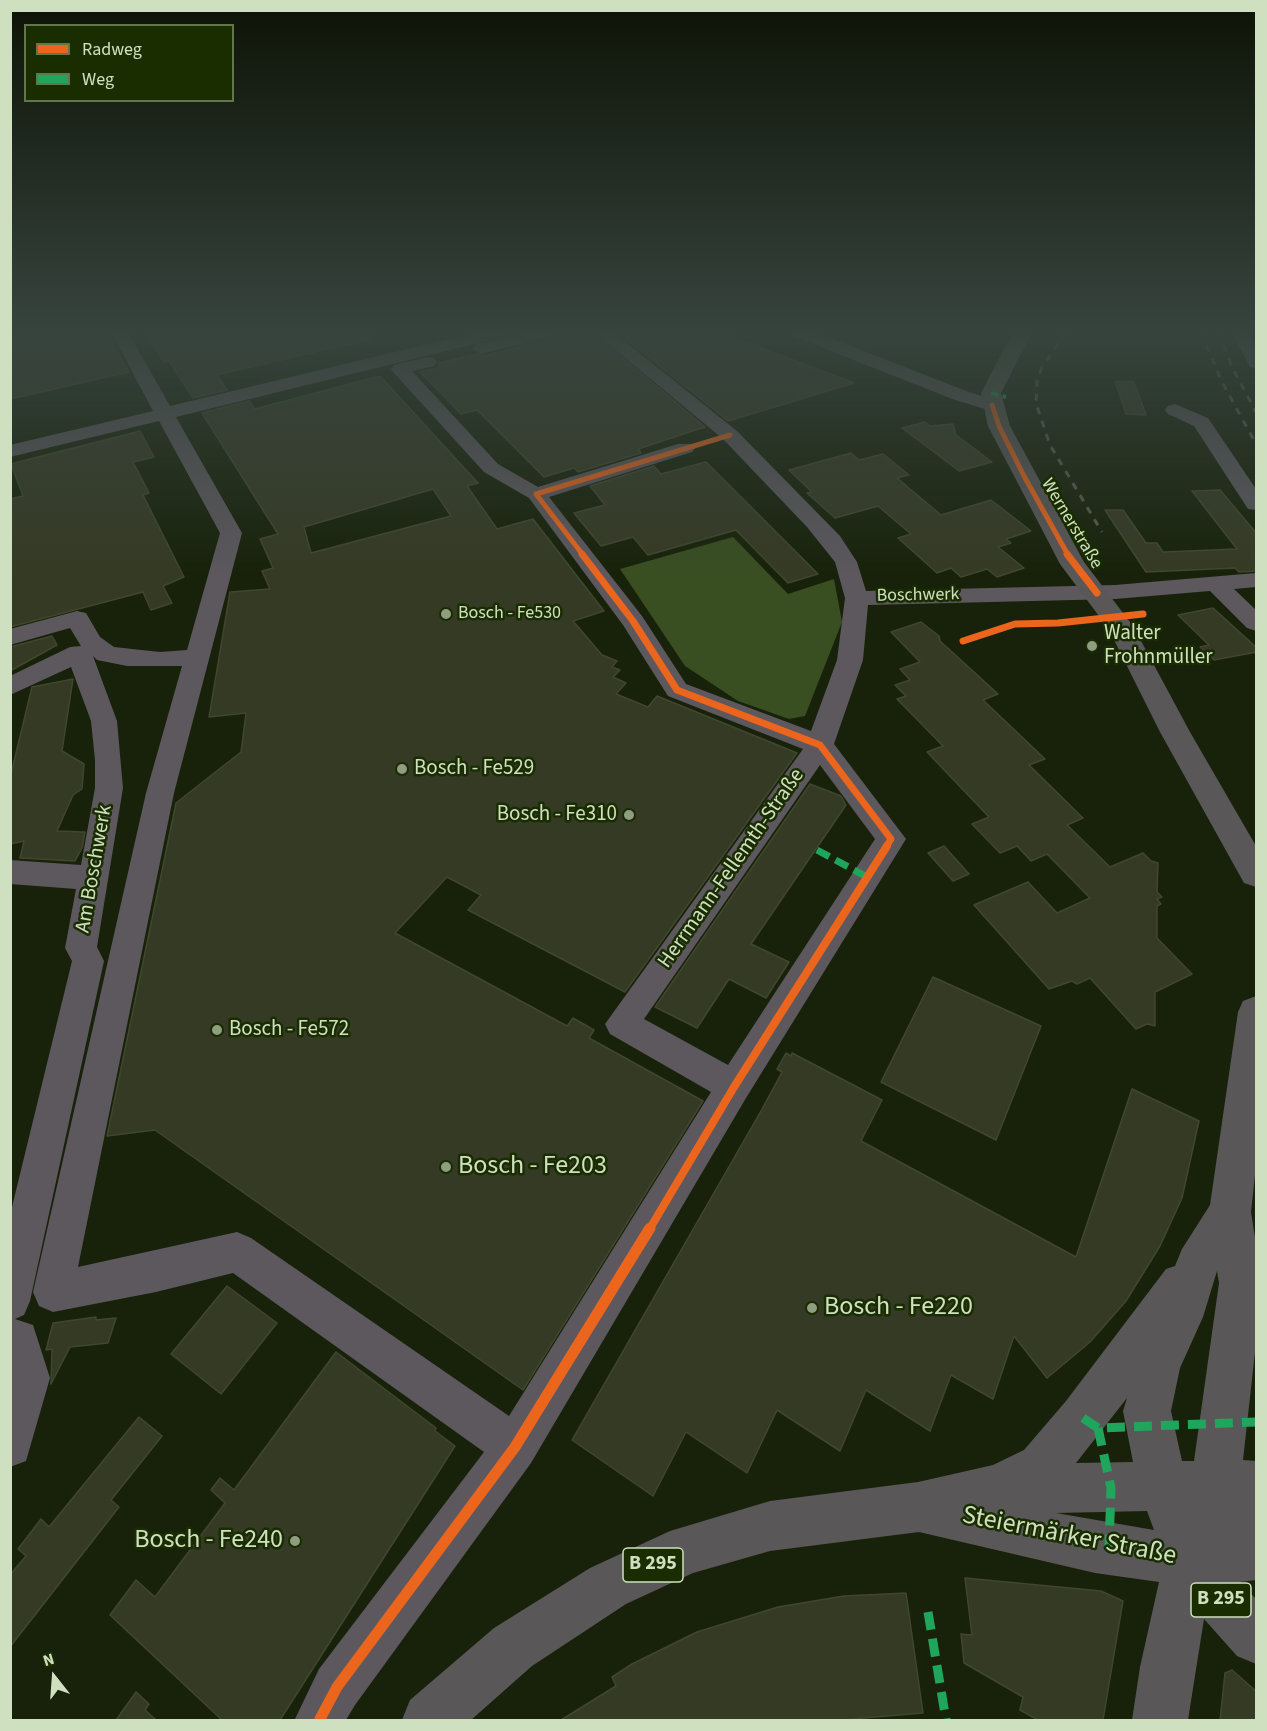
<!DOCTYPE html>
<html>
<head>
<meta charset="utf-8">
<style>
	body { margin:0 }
	#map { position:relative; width:1267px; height:1731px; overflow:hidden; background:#18220a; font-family:"Source Sans 3",sans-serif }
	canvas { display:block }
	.frame { position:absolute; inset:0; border:12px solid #cfe0c0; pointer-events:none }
	.legend { position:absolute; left:24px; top:24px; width:210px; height:78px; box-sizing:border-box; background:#192d00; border:2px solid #62754d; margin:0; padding:8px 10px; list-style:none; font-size:18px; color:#cfe0c0 }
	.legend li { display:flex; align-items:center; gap:12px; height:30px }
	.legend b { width:30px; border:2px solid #62754d }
	.north { position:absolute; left:24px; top:1647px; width:60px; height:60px; -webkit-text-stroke:4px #192d00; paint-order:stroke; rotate:343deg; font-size:16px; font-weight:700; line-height:24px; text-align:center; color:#cfe0c0 }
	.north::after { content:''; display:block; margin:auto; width:21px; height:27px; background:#cfe0c0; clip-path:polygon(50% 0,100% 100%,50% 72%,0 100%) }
</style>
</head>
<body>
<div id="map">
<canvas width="1267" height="1731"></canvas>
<div class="frame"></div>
<ul class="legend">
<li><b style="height:8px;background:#eb651d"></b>Radweg</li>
<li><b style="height:8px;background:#20a55d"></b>Weg</li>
</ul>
<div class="north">N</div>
</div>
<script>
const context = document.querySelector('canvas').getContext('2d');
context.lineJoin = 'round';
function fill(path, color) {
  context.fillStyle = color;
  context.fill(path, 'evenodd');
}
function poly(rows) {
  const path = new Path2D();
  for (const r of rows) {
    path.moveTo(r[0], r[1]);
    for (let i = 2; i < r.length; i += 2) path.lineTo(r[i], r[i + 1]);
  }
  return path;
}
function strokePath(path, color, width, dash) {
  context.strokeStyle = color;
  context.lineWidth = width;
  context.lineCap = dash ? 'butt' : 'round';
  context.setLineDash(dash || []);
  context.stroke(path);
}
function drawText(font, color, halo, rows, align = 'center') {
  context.font = font + ' "Source Sans 3",sans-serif';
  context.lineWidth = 5;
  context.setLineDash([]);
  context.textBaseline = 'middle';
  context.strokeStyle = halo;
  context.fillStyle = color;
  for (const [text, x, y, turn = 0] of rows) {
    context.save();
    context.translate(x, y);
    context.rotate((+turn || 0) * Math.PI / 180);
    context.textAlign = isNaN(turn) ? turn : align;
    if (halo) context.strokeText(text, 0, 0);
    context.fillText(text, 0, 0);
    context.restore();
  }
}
fill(poly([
	[733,537,788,594,834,579,842,622,805,716,789,719,738,701,685,666,620,569]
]), '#394e21');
const building = poly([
	[10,332,106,332,129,372,10,399,10,332],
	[146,332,370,332,371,339,217,375,227,390,193,398,169,361,164,362,146,332],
	[557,332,592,332,705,427,638,449,641,453,578,472,574,468,544,477,477,410,461,414,420,372,437,368,439,363,476,354,482,356,554,338,557,332],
	[617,332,719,332,854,383,728,421,617,332],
	[380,376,478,483,467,486,497,529,533,519,604,611,573,621,602,655,617,661,612,667,620,670,613,677,626,683,616,694,648,707,657,696,797,753,625,992,468,910,481,895,447,877,395,933,567,1026,573,1018,594,1030,589,1038,703,1101,523,1390,155,1130,107,1136,176,803,241,752,246,713,209,717,230,592,270,589,262,571,273,568,260,539,278,534,202,413,249,401,255,409,380,376],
	[433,489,451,516,311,553,304,527,433,489],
	[1115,381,1134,382,1146,415,1126,414,1115,381],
	[925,422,930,426,953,424,956,435,992,462,959,471,902,428,925,422],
	[140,431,154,457,133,462,149,493,143,495,184,577,163,586,172,603,151,610,143,592,10,627,10,499,23,496,11,464,140,431],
	[851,453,859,460,883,454,909,475,897,478,941,515,991,500,1031,531,1006,539,1011,543,998,547,1024,568,997,577,987,569,961,577,951,568,937,573,898,538,911,534,878,506,835,518,807,493,812,492,789,470,851,453],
	[706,462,818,574,788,583,736,530,648,555,633,537,601,546,574,513,605,505,590,486,654,466,661,474,706,462],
	[1220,490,1257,534,1257,571,1239,572,1235,568,1146,572,1105,510,1123,510,1146,543,1157,543,1163,552,1237,549,1192,491,1220,490],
	[1213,608,1257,648,1257,652,1214,660,1200,647,1209,645,1178,615,1213,608],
	[921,622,939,636,940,641,998,694,983,700,1045,759,1029,765,1083,818,1067,825,1110,867,1143,853,1151,861,1158,863,1157,892,1162,897,1157,899,1161,904,1157,906,1157,938,1192,974,1155,992,1155,1026,1147,1024,1136,1029,1090,978,1077,984,1072,981,1049,989,974,905,1028,882,1057,913,1090,898,1047,854,1031,861,1017,846,1000,853,972,824,989,817,927,752,943,746,897,699,906,696,895,685,910,680,900,669,920,662,891,632,921,622],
	[52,636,57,645,10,671,10,647,52,636],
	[73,679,62,751,84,764,82,789,73,795,57,831,85,832,82,848,75,861,20,858,24,841,10,844,10,778,32,687,73,679],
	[810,784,841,796,846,805,751,944,789,962,766,998,729,979,697,1028,655,1007,810,784],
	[944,846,969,874,953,881,928,853,944,846],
	[933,977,1041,1026,996,1140,881,1082,933,977],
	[786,1053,791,1056,792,1053,882,1100,861,1141,1076,1257,1132,1089,1199,1121,1182,1198,1160,1246,1126,1301,1090,1342,1047,1378,1014,1336,993,1399,951,1375,930,1431,866,1390,840,1451,777,1410,747,1473,686,1432,653,1496,572,1440,761,1111,782,1072,777,1069,786,1053],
	[227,1286,277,1323,221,1394,171,1354,227,1286],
	[96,1317,96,1320,116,1318,108,1343,70,1347,51,1384,52,1349,46,1350,53,1323,96,1317],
	[336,1352,436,1428,435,1431,455,1446,280,1720,222,1720,110,1615,136,1580,155,1597,225,1503,211,1490,220,1478,234,1490,336,1352],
	[139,1417,162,1436,111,1500,119,1507,10,1647,10,1575,26,1556,18,1549,41,1519,49,1527,139,1417],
	[965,1578,1101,1591,1123,1601,1103,1720,1038,1720,1020,1710,1023,1697,964,1663,961,1634,972,1635,965,1578],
	[906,1593,923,1713,840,1720,561,1720,616,1686,612,1677,632,1664,697,1632,778,1607,844,1596,906,1593],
	[1232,1670,1257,1692,1257,1720,1220,1720,1225,1673,1232,1670],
	[136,1692,149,1704,145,1710,156,1720,116,1720,136,1692]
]);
fill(building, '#353a24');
strokePath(building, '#41472e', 1.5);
fill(poly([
	[111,332,128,332,170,406,478,332,509,332,507,336,176,417,242,533,174,793,78,1267,237,1232,251,1238,509,1416,711,1092,610,1034,605,1024,803,749,668,696,623,625,529,498,484,472,394,373,391,369,394,365,428,357,434,358,437,362,434,366,412,371,498,464,538,487,678,444,692,444,695,448,692,452,549,497,642,616,686,684,811,731,837,660,845,598,835,562,807,527,723,439,594,332,613,332,737,431,840,536,857,562,866,591,1115,585,1256,573,1256,587,1234,589,1256,610,1256,631,1247,628,1210,591,1115,599,868,605,863,660,834,744,906,839,746,1098,531,1463,355,1705,346,1720,295,1719,319,1669,484,1452,233,1273,156,1292,53,1312,39,1306,33,1292,146,793,182,666,127,666,97,660,93,656,117,721,123,788,97,947,104,961,30,1301,24,1315,15,1319,33,1325,50,1378,26,1461,10,1467,10,1215,72,961,65,948,76,889,10,884,10,860,81,865,95,788,95,760,91,721,71,667,10,695,10,676,70,647,81,646,70,628,10,645,10,629,77,611,86,613,100,637,114,647,160,652,187,650,220,533,159,421,10,457,10,445,153,411,111,332],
	[820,765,875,839,728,1065,644,1019,820,765],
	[525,332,555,332,553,336,481,354,472,349,475,345,525,332],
	[791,332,815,332,969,392,999,401,1001,405,992,411,955,400,793,336,791,332],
	[1232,332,1249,332,1256,347,1256,368,1250,367,1232,332],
	[1175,404,1208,418,1256,489,1256,510,1248,509,1194,426,1168,414,1165,410,1168,406,1175,404]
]), '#5c585e');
fill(poly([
	[1013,332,1032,332,1001,393,1010,426,1084,562,1133,626,1190,732,1256,846,1256,887,1244,883,1160,732,1108,628,1060,564,988,426,981,393,1013,332],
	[1256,996,1256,1166,1251,1212,1256,1244,1256,1343,1243,1460,1256,1461,1256,1580,1240,1582,1256,1599,1256,1664,1237,1656,1204,1619,1188,1720,1132,1720,1140,1667,1159,1582,1095,1573,919,1532,770,1551,693,1573,626,1604,532,1666,471,1720,402,1720,410,1700,494,1628,590,1568,670,1531,770,1501,918,1482,993,1465,1024,1450,1066,1401,1166,1269,1175,1266,1182,1249,1210,1205,1238,1012,1243,1001,1256,996],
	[1217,1271,1219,1283,1194,1461,1182,1461,1171,1411,1180,1368,1203,1317,1217,1271],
	[1127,1398,1123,1411,1133,1462,1076,1463,1127,1398],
	[1147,1511,1154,1530,1056,1513,1147,1511]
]), '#595758');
strokePath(poly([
	[1066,332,1042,367,1037,381,1036,403,1050,445,1102,532],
	[1201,332,1222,382,1256,444],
	[1219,332,1233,369,1256,412]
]), '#595a55', 3, [7, 7]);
strokePath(poly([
	[991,393,1006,397]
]), '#20a55d', 4, [8, 4]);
strokePath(poly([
	[817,850,867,877]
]), '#20a55d', 7, [14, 7]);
strokePath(poly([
	[1083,1418,1098,1428,1256,1422],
	[1098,1428,1111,1488,1109,1548],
	[928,1612,946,1720]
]), '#20a55d', 9, [18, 9]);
strokePath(poly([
	[992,405,999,426,1024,476,1068,555],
	[583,555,536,494,730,435]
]), '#eb651d', 5);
strokePath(poly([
	[582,554,633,621,677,690,820,745,891,839,886,847],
	[1067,554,1097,593],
	[963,641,1015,624,1058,623,1143,614]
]), '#eb651d', 7);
strokePath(poly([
	[649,1230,734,1087,887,846]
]), '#eb651d', 8);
strokePath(poly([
	[320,1719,337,1687,515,1447,650,1228]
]), '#eb651d', 11);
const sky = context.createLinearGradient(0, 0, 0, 575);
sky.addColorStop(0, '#0d1306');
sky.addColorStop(0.58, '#37443e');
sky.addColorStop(1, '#37443e00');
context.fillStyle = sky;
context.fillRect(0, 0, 1267, 575);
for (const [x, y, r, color] of [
	[446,614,6,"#8f9e80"],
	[1092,646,6,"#8f9e80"],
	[402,769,6,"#8f9e80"],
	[629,815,6,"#8f9e80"],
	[217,1030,6,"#8f9e80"],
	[446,1167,6,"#8f9e80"],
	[812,1308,6,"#8f9e80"],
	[295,1541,6,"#8f9e80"]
]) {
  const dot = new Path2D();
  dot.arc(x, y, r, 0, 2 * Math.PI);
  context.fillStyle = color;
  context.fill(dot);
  strokePath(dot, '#192d00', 2);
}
drawText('18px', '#cfe0c0', '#192d00', [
	["Wernerstraße",1071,524,59],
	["Boschwerk",918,596,-1]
]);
drawText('18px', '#cfe0c0', '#192d00', [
	["Bosch - Fe530",458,614]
], 'left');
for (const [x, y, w] of [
	[653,1565,60],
	[1221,1600,60]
]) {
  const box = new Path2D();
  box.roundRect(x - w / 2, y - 17, w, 34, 4.5);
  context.fillStyle = '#192d00';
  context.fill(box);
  strokePath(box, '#cfe0c0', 1.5);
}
drawText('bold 20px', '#cfe0c0', null, [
	["B 295",653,1565],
	["B 295",1221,1600]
]);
drawText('21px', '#cfe0c0', '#192d00', [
	["Walter",1104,634],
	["Frohnmüller",1104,658],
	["Bosch - Fe529",414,769],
	["Bosch - Fe310",617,815,"right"],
	["Bosch - Fe572",229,1030]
], 'left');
drawText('21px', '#cfe0c0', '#192d00', [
	["Am Boschwerk",95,869,-80],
	["Herrmann-Fellemth-Straße",732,869,-55]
]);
drawText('26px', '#cfe0c0', '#192d00', [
	["Bosch - Fe203",458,1167],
	["Bosch - Fe220",824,1308],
	["Bosch - Fe240",283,1541,"right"]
], 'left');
drawText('26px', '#cfe0c0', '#192d00', [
	["Steiermärker Straße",1069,1537,11]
]);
</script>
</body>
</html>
